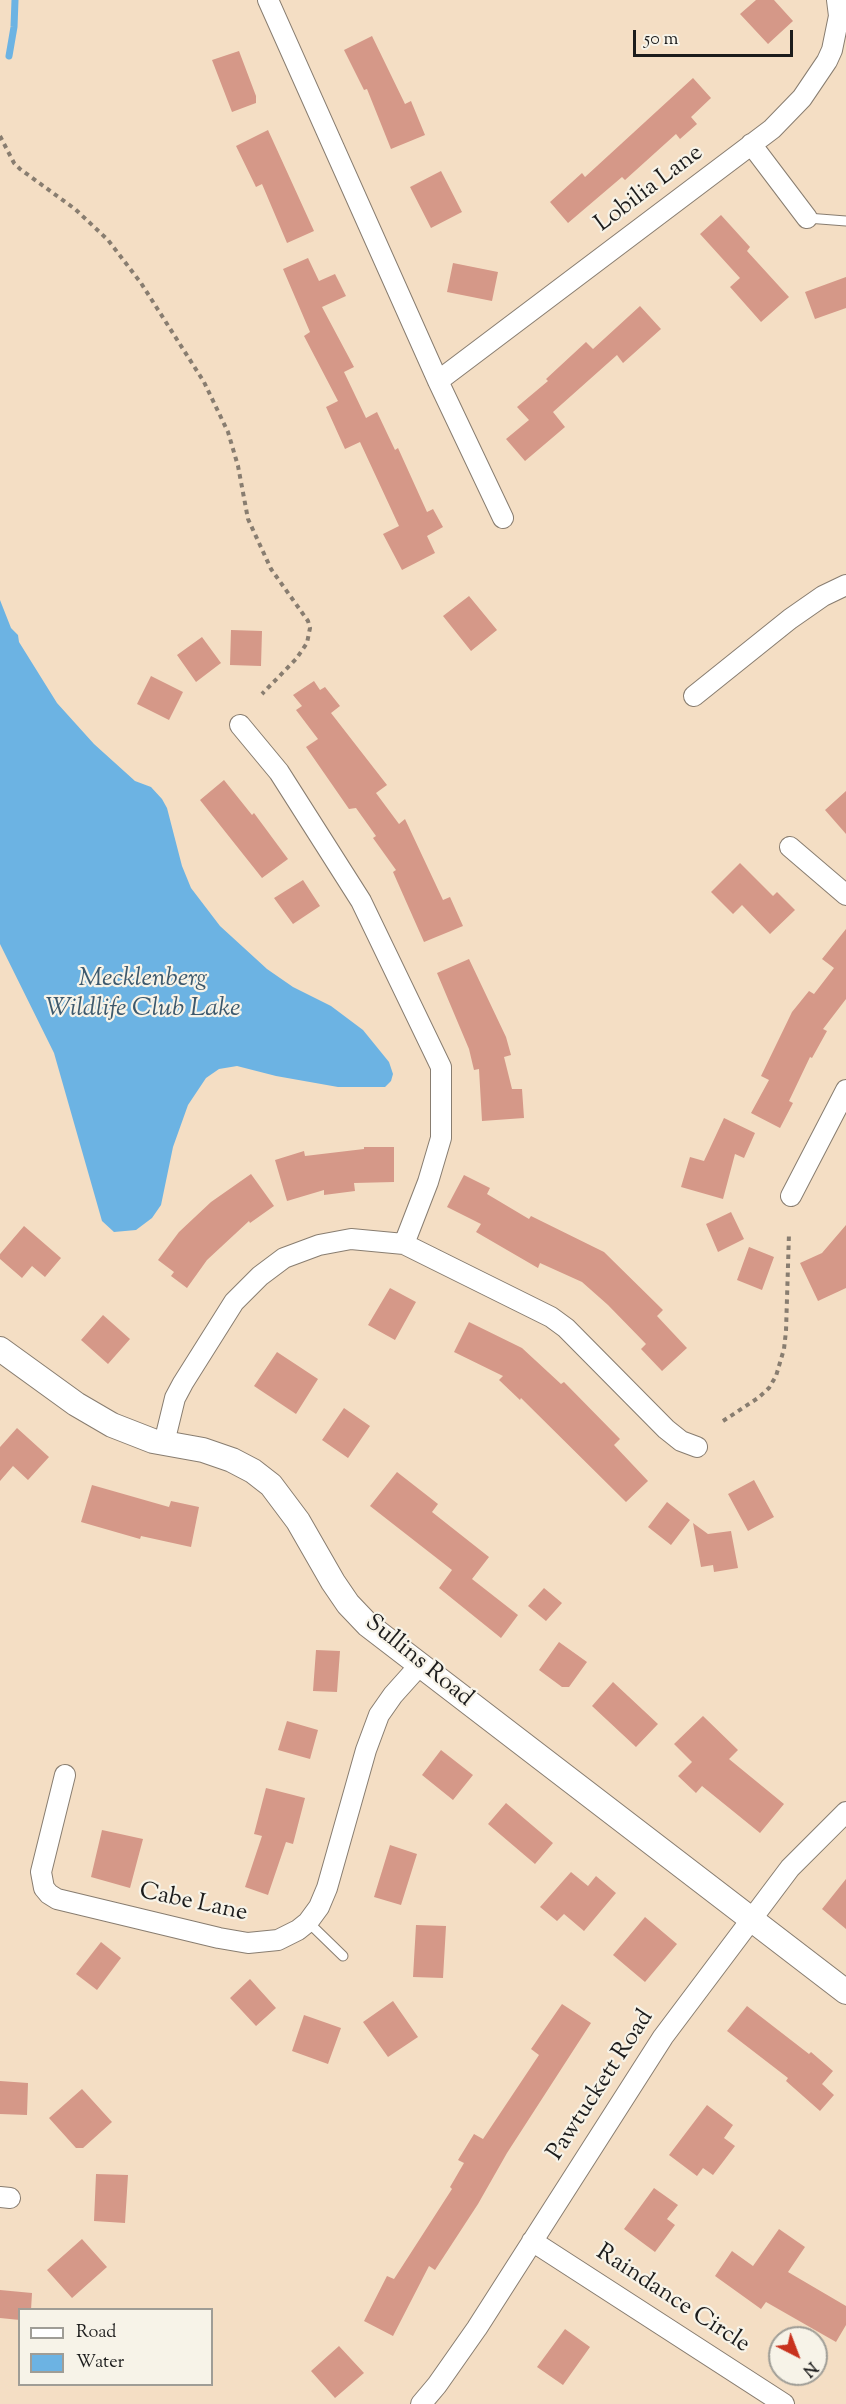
<!DOCTYPE html>
<html>
<head>
<meta charset="utf-8">
<style>
	body { margin:0 }
	#map { position:relative; width:846px; height:2404px; overflow:hidden; background:#f4dec4; font-family:"Sorts Mill Goudy",serif }
	canvas { display:block }
	.legend { position:absolute; left:18px; top:2308px; width:195px; height:78px; box-sizing:border-box; background:#f7f3e8; border:2px solid #9f9d96; margin:0; padding:8px 10px; list-style:none; font-size:18px; color:#1c1c1c }
	.legend li { display:flex; align-items:center; gap:12px; height:30px }
	.legend b { width:30px; border:2px solid #9f9d96 }
	.north { position:absolute; left:768px; top:2326px; width:60px; height:60px; box-sizing:border-box; background:#f7f3e8; border:2px solid #9f9d96; border-radius:50%; rotate:138deg; font-size:16px; font-weight:700; line-height:24px; text-align:center; color:#1c1c1c }
	.north::after { content:''; display:block; margin:auto; width:21px; height:27px; background:#c8321e; clip-path:polygon(50% 0,100% 100%,50% 72%,0 100%) }
	.scale { position:absolute; left:633px; top:30px; width:160px; height:27px; box-sizing:border-box; border:3px solid #1c1c1c; border-top:0; padding-left:8px; font-size:18px; line-height:21px; white-space:nowrap; color:#1c1c1c; -webkit-text-stroke:4px #f7f3e8; paint-order:stroke }
</style>
</head>
<body>
<div id="map">
<canvas width="846" height="2404"></canvas>
<ul class="legend">
<li><b style="height:8px;background:#fff"></b>Road</li>
<li><b style="height:16px;background:#6cb3e3"></b>Water</li>
</ul>
<div class="north">N</div>
<div class="scale">50 m</div>
</div>
<script>
const context = document.querySelector('canvas').getContext('2d');
context.lineJoin = 'round';
function fill(path, color) {
  context.fillStyle = color;
  context.fill(path, 'evenodd');
}
function poly(rows) {
  const path = new Path2D();
  for (const r of rows) {
    path.moveTo(r[0], r[1]);
    for (let i = 2; i < r.length; i += 2) path.lineTo(r[i], r[i + 1]);
  }
  return path;
}
function strokePath(path, color, width, dash) {
  context.strokeStyle = color;
  context.lineWidth = width;
  context.lineCap = dash ? 'butt' : 'round';
  context.setLineDash(dash || []);
  context.stroke(path);
}
function drawText(font, color, halo, rows, align = 'center') {
  context.font = font + ' "Sorts Mill Goudy",serif';
  context.lineWidth = 4.5;
  context.setLineDash([]);
  context.textBaseline = 'middle';
  context.strokeStyle = halo;
  context.fillStyle = color;
  for (const [text, x, y, turn = 0] of rows) {
    context.save();
    context.translate(x, y);
    context.rotate((+turn || 0) * Math.PI / 180);
    context.textAlign = isNaN(turn) ? turn : align;
    if (halo) context.strokeText(text, 0, 0);
    context.fillText(text, 0, 0);
    context.restore();
  }
}
fill(poly([
	[0,600,11,628,18,635,19,642,57,703,94,744,135,781,151,787,162,799,167,808,182,866,191,888,220,926,267,969,293,987,331,1006,363,1030,389,1062,393,1074,391,1081,385,1087,338,1087,276,1076,237,1066,219,1069,206,1078,188,1105,173,1147,161,1205,152,1218,136,1230,114,1232,102,1221,54,1053,0,944]
]), '#6cb3e3');
strokePath(poly([
	[9,56,14,27,15,0]
]), '#6cb3e3', 7);
fill(poly([
	[756,0,774,0,793,21,768,44,740,14],
	[372,36,405,104,411,101,425,135,391,149,367,89,364,90,344,50],
	[239,51,256,96,256,103,232,112,212,60],
	[693,78,711,98,691,117,697,124,680,139,676,134,625,180,622,177,568,223,550,202,582,173,585,177],
	[268,130,314,231,287,243,262,184,256,187,236,146],
	[441,171,462,212,431,228,410,187],
	[721,215,750,247,747,251,789,297,761,322,730,287,740,278,700,234],
	[308,258,319,281,335,274,346,296,322,307,354,367,344,372,366,418,377,412,395,450,398,448,427,512,433,509,443,527,427,536,435,553,402,570,383,534,399,526,360,442,345,449,326,407,338,401,304,336,310,332,283,269],
	[453,263,498,272,492,301,447,292],
	[846,277,846,308,815,319,805,292],
	[640,306,661,329,623,363,617,355,553,412,565,427,525,461,506,439,529,420,517,407,548,381,546,379,586,342,593,349],
	[469,596,497,630,471,651,443,616],
	[231,630,262,631,261,666,230,665],
	[202,637,221,663,196,682,177,655],
	[151,676,183,692,169,720,137,704],
	[314,681,320,690,325,687,340,706,331,713,387,785,376,793,399,824,405,819,443,900,450,897,463,926,424,942,393,872,396,870,373,838,376,836,356,808,349,809,306,747,318,739,296,710,302,706,293,695],
	[224,780,252,815,254,813,288,859,262,878,200,800],
	[846,791,846,834,825,810],
	[740,863,773,896,777,892,795,910,770,934,742,905,733,914,711,892],
	[303,880,320,906,293,924,274,898],
	[846,929,846,999,823,1029,827,1031,812,1058,810,1057,789,1101,793,1103,780,1128,751,1113,769,1080,761,1076,792,1012,809,991,814,994,834,968,822,959],
	[469,959,506,1037,511,1055,504,1057,512,1089,522,1089,524,1118,482,1121,479,1069,474,1070,469,1049,437,973],
	[724,1118,755,1133,744,1158,735,1154,723,1199,681,1187,690,1157,704,1161],
	[364,1147,394,1147,394,1182,354,1183,355,1191,324,1195,324,1190,287,1201,275,1160,304,1151,305,1156,364,1149],
	[251,1174,274,1206,250,1223,249,1221,207,1260,187,1288,171,1276,174,1272,158,1260,179,1232,211,1202],
	[464,1175,490,1188,487,1194,529,1219,531,1216,604,1252,663,1310,657,1316,687,1348,662,1371,641,1349,646,1344,608,1305,582,1282,540,1263,538,1268,476,1232,481,1224,447,1207],
	[731,1212,744,1239,718,1252,706,1224],
	[846,1225,846,1288,818,1301,800,1263,822,1253],
	[24,1226,61,1258,45,1277,32,1266,22,1278,0,1259,0,1254],
	[749,1247,774,1257,762,1290,737,1280],
	[390,1288,416,1302,395,1340,368,1325],
	[103,1315,130,1339,108,1364,81,1340],
	[469,1322,522,1348,561,1384,564,1382,620,1439,614,1445,648,1481,626,1502,521,1398,520,1400,499,1380,503,1376,454,1352],
	[277,1352,318,1379,296,1414,254,1386],
	[344,1408,370,1426,348,1458,322,1440],
	[17,1428,49,1457,28,1480,13,1466,0,1481,0,1447],
	[397,1472,438,1504,432,1512,489,1557,472,1579,518,1615,501,1638,439,1588,452,1570,370,1506],
	[754,1480,774,1517,748,1531,728,1494],
	[92,1485,169,1507,171,1501,199,1507,191,1547,141,1536,140,1539,81,1522],
	[667,1502,690,1520,671,1545,648,1527],
	[693,1523,708,1534,731,1531,738,1568,714,1572,713,1565,701,1567],
	[544,1588,562,1603,546,1621,528,1606],
	[559,1642,587,1662,569,1687,562,1687,539,1670],
	[316,1650,340,1651,337,1692,313,1691],
	[613,1682,658,1724,636,1747,592,1706],
	[703,1716,738,1750,729,1759,784,1804,760,1833,702,1786,696,1793,678,1776,692,1762,674,1744],
	[287,1721,318,1730,310,1759,278,1750],
	[441,1750,473,1775,453,1800,422,1775],
	[266,1788,305,1798,293,1844,286,1842,268,1895,245,1887,262,1836,254,1834],
	[506,1803,553,1843,535,1864,488,1824],
	[102,1830,143,1839,130,1888,91,1877],
	[390,1845,417,1854,401,1905,374,1897],
	[571,1872,588,1886,596,1876,616,1893,584,1931,564,1914,557,1921,540,1907],
	[846,1879,846,1929,822,1909],
	[645,1917,677,1944,645,1982,613,1955],
	[416,1925,446,1926,443,1978,413,1977],
	[101,1942,121,1958,97,1990,76,1974],
	[250,1979,276,2008,256,2026,230,1998],
	[393,2001,418,2037,388,2057,363,2022],
	[562,2004,591,2023,507,2153,478,2204,435,2270,429,2266,393,2336,364,2321,387,2276,394,2279,452,2189,450,2187,464,2163,458,2160,474,2134,483,2139,539,2055,531,2049],
	[747,2006,809,2054,811,2052,833,2071,822,2084,834,2095,820,2111,786,2081,788,2078,727,2031],
	[304,2015,341,2028,328,2064,292,2051],
	[0,2081,28,2083,27,2115,0,2114],
	[82,2089,112,2122,83,2148,76,2148,49,2118],
	[707,2105,733,2125,724,2138,735,2146,713,2175,703,2168,697,2176,669,2155],
	[96,2174,128,2175,125,2223,94,2221],
	[654,2188,678,2205,667,2219,675,2225,655,2252,624,2229],
	[779,2229,805,2247,788,2272,846,2306,846,2325,836,2342,766,2302,761,2309,715,2276,732,2251,753,2266],
	[82,2239,107,2267,72,2298,47,2270],
	[0,2290,32,2293,31,2310,20,2310,20,2320,0,2318],
	[565,2329,590,2347,563,2385,537,2367],
	[339,2346,364,2373,335,2398,311,2371]
]), '#d59888');
const service = poly([
	[807,218,846,221],
	[308,1922,343,1956]
]);
const minor = poly([
	[268,0,438,381,503,518],
	[751,144,807,218],
	[438,381,772,129,802,98,827,61,832,50,839,16,837,0],
	[694,696,790,619,823,596,846,585],
	[240,725,279,772,361,901,441,1067,441,1138,428,1182,404,1244],
	[790,847,846,895],
	[791,1196,846,1090],
	[164,1443,175,1398,183,1383,234,1302,260,1276,284,1258,319,1245,351,1239,404,1244,551,1317,566,1328,666,1429,681,1441,697,1447],
	[65,1775,41,1872,44,1888,49,1894,57,1899,219,1938,248,1943,278,1940,298,1930,308,1922,319,1907,327,1888,366,1750,379,1715,393,1695,419,1666],
	[0,2197,10,2198],
	[532,2241,784,2404],
	[421,2404,437,2385,477,2328,663,2037,790,1868,846,1812]
]);
const tertiary = poly([
	[0,1349,76,1404,112,1425,153,1441,203,1450,232,1460,253,1471,271,1485,298,1521,333,1582,348,1604,368,1625,846,1992]
]);
strokePath(service, '#887d70', 11);
strokePath(minor, '#887d70', 22);
strokePath(tertiary, '#887d70', 26);
strokePath(poly([
	[0,136,14,163,20,169,75,209,108,240,141,283,204,382,228,432,238,466,248,519,271,569,308,621,310,628,307,643,296,659,262,694],
	[723,1421,758,1398,769,1388,776,1376,784,1349,786,1331,789,1233]
]), '#887d70', 4, [4.5, 4.5]);
strokePath(service, '#fff', 9);
strokePath(minor, '#fff', 20);
strokePath(tertiary, '#fff', 24);
drawText('24px', '#1c1c1c', '#f7f3e8', [
	["Lobilia Lane",650,190,-37],
	["Sullins Road",418,1662,39],
	["Cabe Lane",193,1904,12],
	["Pawtuckett Road",602,2086,-57],
	["Raindance Circle",672,2300,33]
]);
drawText('italic 26px', '#3c586c', '#f7f3e8', [
	["Mecklenberg",143,981],
	["Wildlife Club Lake",143,1011]
]);
</script>
</body>
</html>
